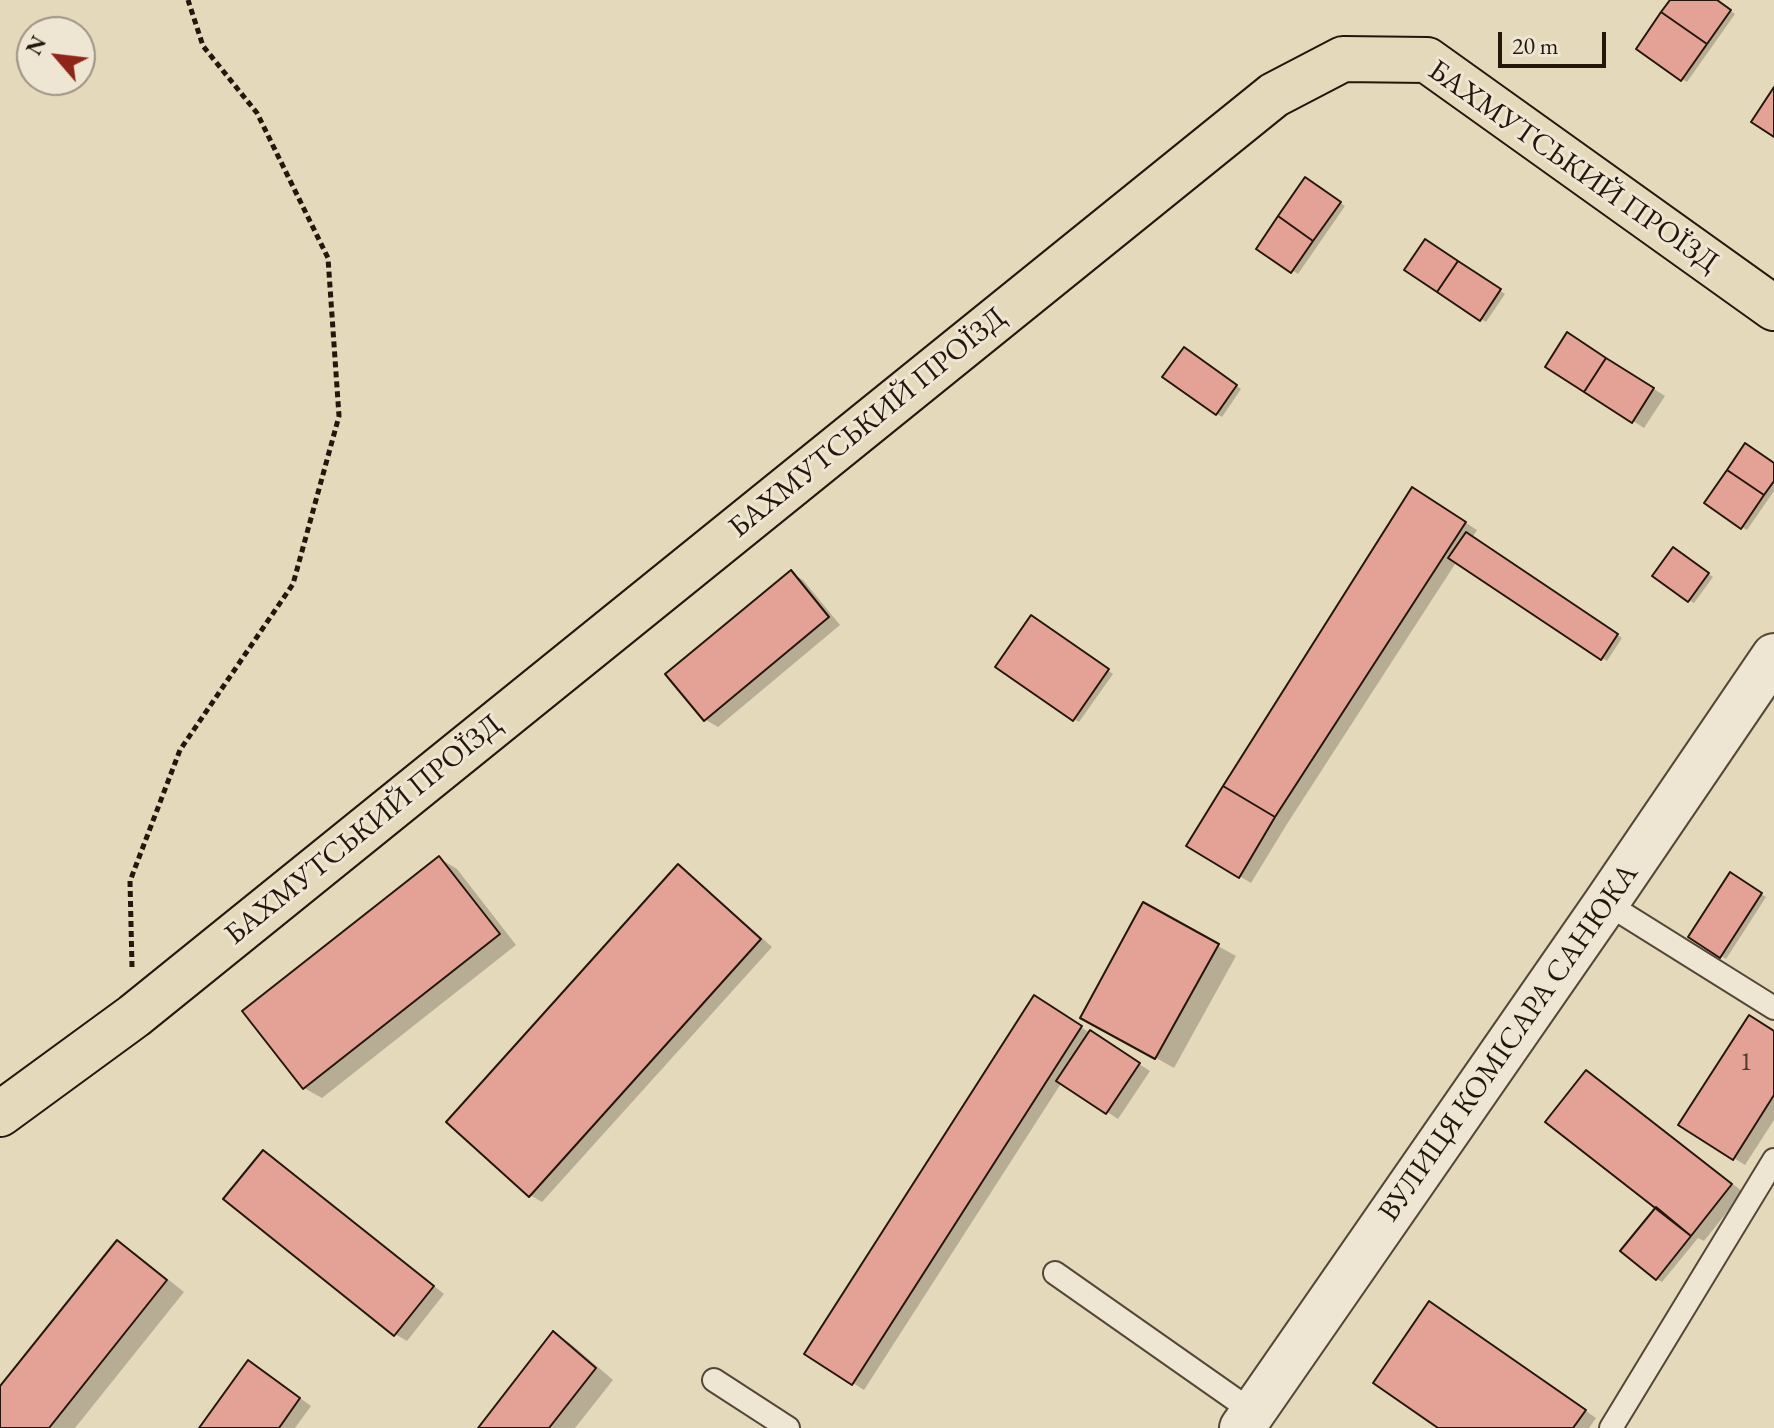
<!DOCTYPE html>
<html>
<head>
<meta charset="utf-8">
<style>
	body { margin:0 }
	#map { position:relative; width:1774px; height:1428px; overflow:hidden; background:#e5d9bb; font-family:"EB Garamond",serif }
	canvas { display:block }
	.north { position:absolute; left:16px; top:16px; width:80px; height:80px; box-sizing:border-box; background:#eee6d3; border:2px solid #9d9383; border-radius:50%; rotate:298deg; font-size:22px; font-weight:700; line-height:32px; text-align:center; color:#24160c }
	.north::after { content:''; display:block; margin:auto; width:28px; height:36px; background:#8f2418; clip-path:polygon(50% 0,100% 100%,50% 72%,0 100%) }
	.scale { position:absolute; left:1498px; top:32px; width:108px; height:36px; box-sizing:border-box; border:4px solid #24160c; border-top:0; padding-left:10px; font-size:24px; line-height:28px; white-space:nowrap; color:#24160c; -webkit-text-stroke:6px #eee6d3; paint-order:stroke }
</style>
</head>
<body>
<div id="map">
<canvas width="1774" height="1428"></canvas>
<div class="north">N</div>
<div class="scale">20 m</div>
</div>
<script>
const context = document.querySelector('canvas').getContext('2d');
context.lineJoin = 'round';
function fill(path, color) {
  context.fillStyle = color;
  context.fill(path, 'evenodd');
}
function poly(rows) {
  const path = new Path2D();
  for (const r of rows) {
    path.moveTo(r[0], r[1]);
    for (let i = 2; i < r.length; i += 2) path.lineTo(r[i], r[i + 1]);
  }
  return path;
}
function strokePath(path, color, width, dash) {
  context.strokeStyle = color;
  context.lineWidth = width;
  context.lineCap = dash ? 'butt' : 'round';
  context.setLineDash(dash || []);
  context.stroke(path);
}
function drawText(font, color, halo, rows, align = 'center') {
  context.font = font + ' "EB Garamond",serif';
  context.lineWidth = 6;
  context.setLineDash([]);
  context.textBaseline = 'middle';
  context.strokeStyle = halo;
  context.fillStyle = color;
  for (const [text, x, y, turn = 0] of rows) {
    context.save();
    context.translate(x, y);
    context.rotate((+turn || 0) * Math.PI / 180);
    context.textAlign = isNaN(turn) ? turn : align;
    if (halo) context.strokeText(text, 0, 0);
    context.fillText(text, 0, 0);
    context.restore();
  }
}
fill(poly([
	[1673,0,1715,0,1735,14,1687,82,1682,79],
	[1305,180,1345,206,1298,274,1259,248],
	[1426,241,1505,294,1486,322,1407,270],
	[1568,335,1665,396,1644,428,1633,421],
	[1190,353,1241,389,1222,417,1217,414],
	[1774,465,1774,491,1747,530,1742,527],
	[1424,496,1477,530,1472,538,1622,638,1607,661,1457,561,1287,824,1251,883,1189,846],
	[1678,552,1713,577,1694,603,1689,600],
	[791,573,803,580,840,625,718,727,706,720,668,675],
	[1037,621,1113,674,1079,722,1074,719],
	[439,858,457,869,516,945,322,1098,304,1088],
	[679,867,690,874,772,947,542,1202,530,1195],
	[1730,875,1766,897,1726,959,1690,936],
	[1144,905,1236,956,1174,1068,1083,1017],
	[1046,1005,1150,1071,1118,1119,1062,1082,864,1390,853,1383],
	[1774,1032,1774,1120,1745,1165,1734,1158],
	[1598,1079,1743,1192,1704,1241,1698,1238,1662,1282,1657,1279,1658,1208],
	[263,1152,275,1159,444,1294,407,1341,395,1334],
	[117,1243,135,1253,184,1292,75,1428,0,1428,0,1390],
	[1441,1311,1596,1418,1589,1428,1441,1428],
	[554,1333,571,1344,613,1380,575,1428,480,1428],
	[260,1369,311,1406,295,1428,201,1428]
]), '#0003');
const building = poly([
	[1670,0,1717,0,1731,10,1707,44,1661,12,1670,0],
	[1661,12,1707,44,1681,81,1636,49,1661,12],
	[1774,87,1774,137,1751,122,1774,87],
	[1305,177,1341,202,1313,241,1278,216,1305,177],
	[1278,216,1313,241,1291,273,1256,249,1278,216],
	[1425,239,1458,261,1437,292,1404,270,1425,239],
	[1458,261,1501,289,1480,321,1437,292,1458,261],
	[1567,332,1606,358,1584,392,1545,367,1567,332],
	[1184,347,1237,385,1216,415,1162,377,1184,347],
	[1606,358,1654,388,1632,423,1584,392,1606,358],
	[1745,443,1774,463,1774,481,1764,495,1727,470,1745,443],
	[1727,470,1764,495,1741,529,1704,503,1727,470],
	[1412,487,1466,522,1275,817,1223,786,1412,487],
	[1466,532,1618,634,1601,660,1448,558,1466,532],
	[1673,547,1709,573,1688,602,1652,576,1673,547],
	[791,570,829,617,704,721,665,674,791,570],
	[1031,615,1109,669,1073,721,995,667,1031,615],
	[1223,786,1275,817,1239,878,1186,846,1223,786],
	[439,856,500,934,303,1089,242,1011,439,856],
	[678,864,761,939,529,1197,446,1122,678,864],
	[1730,872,1762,893,1720,958,1688,937,1730,872],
	[1143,902,1219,944,1155,1059,1080,1018,1143,902],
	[1034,995,1082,1026,852,1385,804,1354,1034,995],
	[1749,1015,1774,1031,1774,1095,1733,1160,1678,1125,1749,1015],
	[1090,1030,1140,1063,1106,1114,1056,1081,1090,1030],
	[1586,1070,1732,1184,1691,1236,1545,1122,1586,1070],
	[263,1150,434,1286,394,1336,223,1199,263,1150],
	[1656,1207,1691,1236,1656,1280,1620,1251,1656,1207],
	[117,1240,167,1280,49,1428,0,1428,0,1386,117,1240],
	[1429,1301,1586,1410,1573,1428,1438,1428,1373,1383,1429,1301],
	[553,1331,596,1368,549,1428,478,1428,553,1331],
	[248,1360,300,1398,279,1428,199,1428,248,1360]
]);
fill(building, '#e4a296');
strokePath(building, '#24160c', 2);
const service = poly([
	[1606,903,1774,1008],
	[1055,1273,1253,1412],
	[714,1380,788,1428],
	[1611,1428,1774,1160]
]);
const minor = poly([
	[1242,1428,1606,903,1774,656]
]);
const primary = poly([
	[0,1114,134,1016,1274,95,1343,59,1427,60,1774,308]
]);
strokePath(service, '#544738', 26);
strokePath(minor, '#544738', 48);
strokePath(primary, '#24160c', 48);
strokePath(poly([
	[132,967,130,881,180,750,293,584,339,416,328,258,257,113,203,46,188,0]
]), '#24160c', 5, [6, 4]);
strokePath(service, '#eee6d3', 22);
strokePath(minor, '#eee6d3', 44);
strokePath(primary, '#e5d9bb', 44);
drawText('26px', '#54392e', null, [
	["1",1746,1063]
]);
drawText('30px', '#24160c', '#eee6d3', [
	["БАХМУТСЬКИЙ ПРОЇЗД",1573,167,35],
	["БАХМУТСЬКИЙ ПРОЇЗД",868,423,-39],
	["БАХМУТСЬКИЙ ПРОЇЗД",364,830,-39],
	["ВУЛИЦЯ КОМІСАРА САНЮКА",1509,1043,-55]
]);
</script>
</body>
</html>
